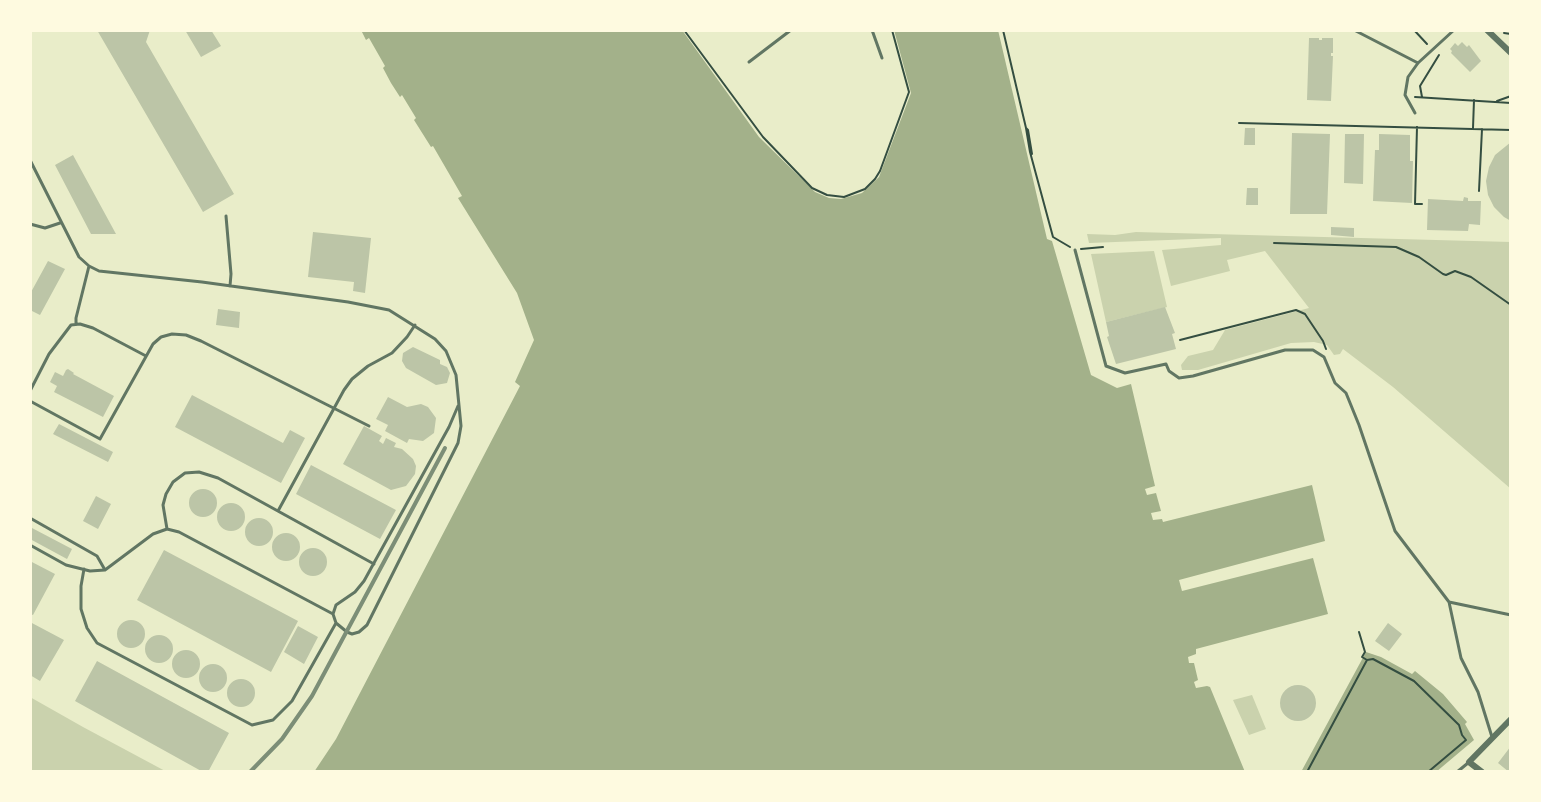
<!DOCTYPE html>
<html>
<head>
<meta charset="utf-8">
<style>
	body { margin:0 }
	#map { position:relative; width:1541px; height:802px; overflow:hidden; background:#e9edc9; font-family:"Source Sans 3",sans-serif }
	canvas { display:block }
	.frame { position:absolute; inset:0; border:32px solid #fefae0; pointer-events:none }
</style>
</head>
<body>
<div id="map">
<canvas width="1541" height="802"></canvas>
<div class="frame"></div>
</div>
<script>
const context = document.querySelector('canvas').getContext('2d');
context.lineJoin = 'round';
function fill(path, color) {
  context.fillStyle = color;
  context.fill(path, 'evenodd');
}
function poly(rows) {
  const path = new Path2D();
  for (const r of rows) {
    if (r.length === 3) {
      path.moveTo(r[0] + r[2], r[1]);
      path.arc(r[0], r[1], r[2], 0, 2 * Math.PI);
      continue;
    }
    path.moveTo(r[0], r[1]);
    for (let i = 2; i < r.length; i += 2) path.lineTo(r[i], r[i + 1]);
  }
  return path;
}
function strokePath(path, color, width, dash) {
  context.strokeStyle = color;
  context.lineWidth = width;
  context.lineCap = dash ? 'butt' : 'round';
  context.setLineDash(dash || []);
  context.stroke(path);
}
fill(poly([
	[1136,232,1511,242,1511,489,1393,387,1343,349,1340,354,1334,355,1327,345,1314,342,1291,343,1198,370,1182,370,1181,365,1188,356,1213,350,1225,330,1309,308,1265,251,1227,260,1230,271,1171,286,1162,250,1221,245,1221,238,1089,243,1087,234,1115,235],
	[1154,251,1167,307,1106,322,1091,254],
	[1252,695,1266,729,1249,735,1233,700],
	[30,697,83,727,167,772,30,772]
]), '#cad2ad');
fill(poly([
	[361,30,682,30,759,137,815,192,829,198,841,199,862,193,879,177,911,93,894,30,998,30,1047,239,1052,241,1091,375,1117,388,1131,384,1155,486,1145,489,1147,495,1156,493,1161,511,1151,513,1153,520,1162,519,1163,522,1312,485,1325,541,1179,580,1182,591,1313,558,1328,614,1196,649,1196,654,1188,657,1189,663,1194,663,1198,680,1194,682,1196,688,1207,686,1210,687,1245,772,314,772,336,739,520,386,515,382,534,340,517,293,458,198,462,196,433,146,431,147,414,120,416,118,402,95,400,97,391,83,383,68,385,66,369,38,366,40],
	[1366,652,1381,657,1412,674,1415,671,1443,694,1467,722,1465,724,1474,740,1436,772,1301,772]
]), '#a3b18a');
fill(poly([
	[97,30,150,30,146,42,234,194,203,212],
	[185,30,211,30,221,46,201,57],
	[1309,38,1319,38,1319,40,1322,40,1322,38,1333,38,1333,53,1331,53,1331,56,1333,56,1331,101,1307,100],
	[1462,42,1467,47,1469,45,1481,61,1470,72,1451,53,1452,51,1450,49,1455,43,1458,46],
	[1245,128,1255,128,1255,145,1244,145],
	[1292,133,1330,134,1327,214,1290,214],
	[1345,134,1364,134,1363,184,1344,183],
	[1379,134,1410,135,1410,161,1413,161,1412,203,1373,201,1375,150,1379,150],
	[1511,142,1511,221,1504,217,1494,207,1488,195,1486,181,1489,167,1495,155],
	[73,155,116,234,91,234,55,165],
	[1247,188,1258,188,1258,205,1246,205],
	[1464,197,1468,198,1468,201,1481,201,1480,225,1469,224,1468,231,1427,230,1428,199,1463,201],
	[1331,227,1354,228,1354,237,1331,235],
	[313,232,371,238,365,293,353,291,354,282,308,277],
	[48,261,65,269,40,315,30,310,30,294],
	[1165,307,1175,333,1172,334,1176,349,1116,364,1107,337,1109,336,1106,322],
	[218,309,240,312,239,328,216,325],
	[413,347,440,360,440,364,447,367,450,373,447,383,436,385,406,368,402,361,403,353],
	[68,369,74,373,73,374,114,396,103,417,54,392,57,386,50,382,55,372,63,376,66,370],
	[192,395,283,443,290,430,305,438,281,483,175,427],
	[388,397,407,407,421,404,428,407,436,418,434,433,423,441,409,439,407,443,385,431,388,425,376,419],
	[59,424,113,452,108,462,53,434],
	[364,426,382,436,379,441,383,444,386,438,396,443,394,447,402,449,413,459,416,466,415,474,406,486,391,490,343,464],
	[311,465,396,510,380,539,296,494],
	[203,503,14],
	[96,496,111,504,98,529,83,521],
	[231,517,14],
	[259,532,14],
	[32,528,72,549,67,559,30,539],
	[286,547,14],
	[313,562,14],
	[164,550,298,621,271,672,137,600],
	[30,561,55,574,33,615,30,614],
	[131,634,14],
	[30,622,64,640,40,681,30,675],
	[1388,623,1402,634,1389,651,1375,641],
	[298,626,318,637,304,664,284,652],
	[159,649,14],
	[186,664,14],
	[97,661,229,733,208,772,203,772,75,701],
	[213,678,14],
	[241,693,14],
	[1298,703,18],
	[1511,746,1511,772,1509,772,1498,763]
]), '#bcc5a7');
strokePath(poly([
	[684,30,763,137,812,188,827,195,844,197,865,189,875,179,880,171,909,92,892,30],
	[1003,30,1026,128,1028,130,1032,154],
	[1414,30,1427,44],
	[1504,33,1511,34],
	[1415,97,1511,103],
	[1422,97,1420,86,1439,55],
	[1497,101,1511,96],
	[1239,123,1511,130],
	[1417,127,1415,204,1422,204],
	[1026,128,1030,152,1053,237,1070,247],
	[1473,128,1474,100],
	[1479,191,1482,129],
	[1274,243,1396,247,1419,257,1443,274,1446,275,1455,271,1471,277,1511,305],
	[1081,249,1103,247],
	[1180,340,1296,310,1305,314,1323,341,1326,349],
	[1359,632,1365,652,1362,657,1367,660],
	[1307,772,1367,660,1373,659,1414,681,1459,725,1462,735,1466,740,1428,772]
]), '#344e41', 2);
strokePath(poly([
	[872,30,882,58],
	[1354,30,1418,63],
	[749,62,791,30],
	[1415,113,1405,95,1408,77,1418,63,1454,30],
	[30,160,79,257,89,266,99,271,202,282,348,302,389,310,435,339,446,351,456,375,461,426,458,443,367,625,359,632,352,634,347,632,336,623,333,614,336,605,355,592,364,581,449,427,458,406],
	[226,216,231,274,230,286],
	[30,224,45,228,60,223],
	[1075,250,1106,366,1125,373,1166,364,1169,371,1179,378,1193,376,1285,350,1313,350,1324,357,1335,383,1346,393,1359,425,1395,531,1449,602,1461,658,1478,692,1492,737],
	[76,324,76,318,89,266],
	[30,391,49,354,71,325,80,324,93,328,146,356],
	[30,401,100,439,153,344,161,337,172,334,186,335,201,341,369,426],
	[278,511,344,390,352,379,368,366,392,353,407,337,415,325],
	[30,518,97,556,105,570],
	[167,529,163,505,166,494,173,482,185,473,199,472,218,478,374,564],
	[30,545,66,565,90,571,105,570,153,534,167,529,179,532,333,614],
	[84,569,81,586,81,609,87,628,97,643,252,725,273,720,292,701,336,623],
	[1449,602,1511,615],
	[1457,772,1468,763]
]), '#617663', 3);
strokePath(poly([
	[1487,30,1511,53],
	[1482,772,1469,762,1511,719]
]), '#617663', 6);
strokePath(poly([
	[250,772,282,739,312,696,445,448]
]), '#7c8e77', 4);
</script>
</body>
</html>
